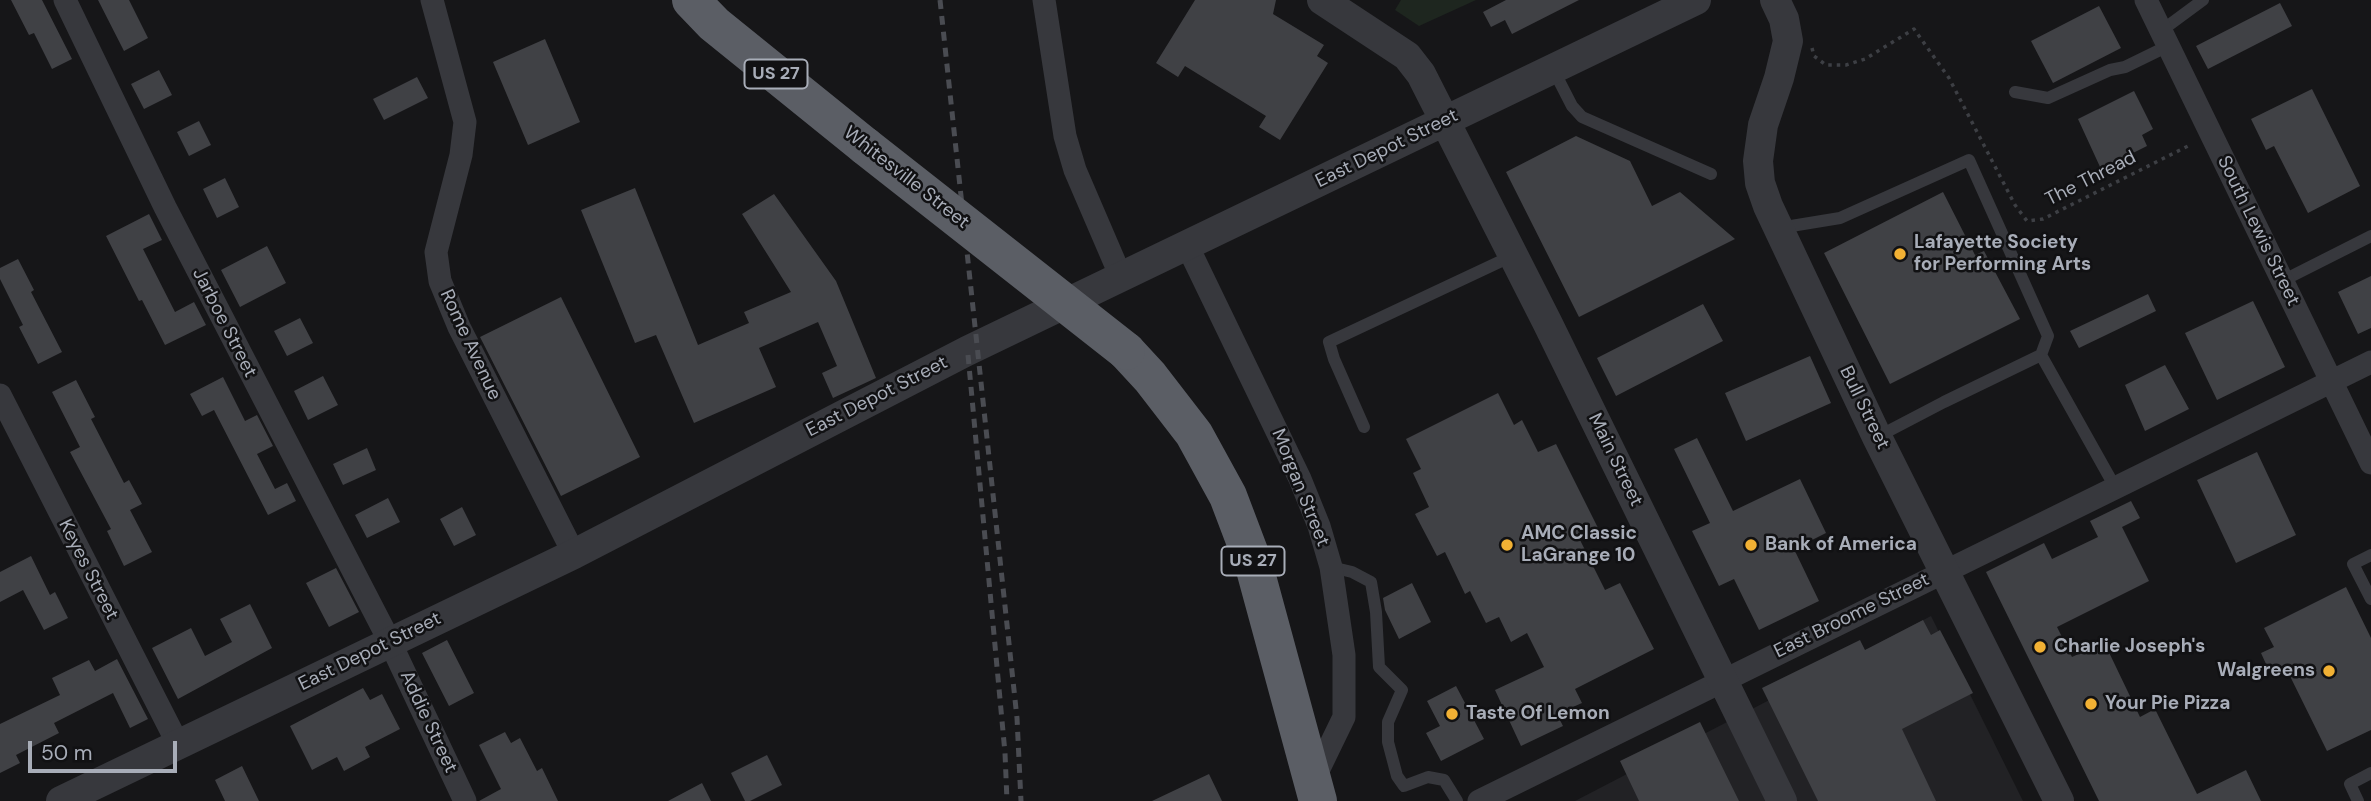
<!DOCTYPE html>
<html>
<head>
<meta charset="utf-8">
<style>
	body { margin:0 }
	#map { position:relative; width:2371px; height:801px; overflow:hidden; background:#161618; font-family:"DM Sans",sans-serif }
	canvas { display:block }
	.scale { position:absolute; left:28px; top:741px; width:149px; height:32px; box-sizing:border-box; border:4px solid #a8adb8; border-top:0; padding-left:9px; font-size:21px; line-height:24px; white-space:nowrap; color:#a8adb8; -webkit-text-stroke:5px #111113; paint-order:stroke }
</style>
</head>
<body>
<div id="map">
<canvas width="2371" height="801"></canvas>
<div class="scale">50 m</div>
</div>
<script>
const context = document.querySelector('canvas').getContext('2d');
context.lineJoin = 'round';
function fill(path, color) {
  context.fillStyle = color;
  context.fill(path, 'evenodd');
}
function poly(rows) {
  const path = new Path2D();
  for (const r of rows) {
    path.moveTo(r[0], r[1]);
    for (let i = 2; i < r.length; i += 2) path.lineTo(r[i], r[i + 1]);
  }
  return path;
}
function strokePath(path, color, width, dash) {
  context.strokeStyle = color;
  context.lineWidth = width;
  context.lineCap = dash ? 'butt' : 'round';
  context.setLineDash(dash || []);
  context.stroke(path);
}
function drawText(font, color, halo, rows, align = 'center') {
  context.font = font + ' "DM Sans",sans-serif';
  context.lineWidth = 5;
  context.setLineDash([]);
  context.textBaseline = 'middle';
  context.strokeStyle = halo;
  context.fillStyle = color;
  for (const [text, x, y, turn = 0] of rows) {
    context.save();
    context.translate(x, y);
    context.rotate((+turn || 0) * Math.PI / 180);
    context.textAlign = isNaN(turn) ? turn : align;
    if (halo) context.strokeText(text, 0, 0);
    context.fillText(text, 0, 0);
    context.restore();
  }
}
fill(poly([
	[1931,616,2023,801,1575,801]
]), '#222225');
fill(poly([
	[1401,0,1476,0,1419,26,1395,10]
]), '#1e261f');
fill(poly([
	[11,0,42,0,72,59,52,69,34,33,29,35],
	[98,0,129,0,148,38,124,51],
	[1195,0,1276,0,1273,14,1324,45,1317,56,1328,63,1280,140,1259,127,1266,116,1185,66,1178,77,1156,63],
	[1506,0,1579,0,1512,34,1505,20,1491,27,1483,12],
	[2280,3,2292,26,2208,69,2196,46],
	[2099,6,2121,48,2053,83,2031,41],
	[545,39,580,122,528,145,493,62],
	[159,70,172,95,144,109,131,84],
	[417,77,428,98,384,120,373,99],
	[2312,89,2360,186,2308,213,2274,146,2266,150,2251,119],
	[2134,91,2153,129,2142,135,2147,146,2101,169,2078,119],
	[199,121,211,145,189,156,177,132],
	[1576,136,1630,161,1652,206,1680,192,1735,239,1579,317,1506,172],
	[225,178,239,207,217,218,203,189],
	[635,188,698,345,749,323,744,312,791,292,742,214,774,194,836,281,876,378,833,398,822,373,837,366,818,322,759,348,776,387,694,423,656,335,635,343,581,210],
	[1943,192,1975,255,1984,251,2020,319,1890,384,1824,253],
	[149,214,162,240,143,249,175,312,194,302,206,325,165,345,142,300,139,301,106,236],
	[267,246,286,283,240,307,221,270],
	[18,259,34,290,31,292,62,352,38,364,19,327,23,325,0,279,0,268],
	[2371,276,2371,328,2358,334,2338,292],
	[2148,294,2156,311,2079,348,2070,331],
	[561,297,640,457,561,496,480,337],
	[2253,301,2285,367,2217,400,2185,333],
	[1703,304,1723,341,1616,396,1597,358],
	[300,318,313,343,287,356,274,331],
	[1810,356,1831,403,1746,441,1725,393],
	[2165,365,2189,409,2145,431,2125,385],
	[323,376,338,405,308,420,294,391],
	[223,377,245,421,257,415,273,446,257,454,275,489,287,483,296,501,268,515,214,410,202,416,190,394],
	[76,380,95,417,91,419,124,483,129,480,142,504,130,510,152,552,124,566,107,531,111,529,70,452,80,447,52,392],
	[1498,393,1514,425,1522,420,1538,452,1556,444,1598,528,1579,538,1605,590,1620,583,1654,649,1575,689,1582,703,1557,714,1563,726,1521,746,1495,690,1544,667,1527,633,1511,642,1499,617,1486,623,1470,591,1465,594,1445,552,1437,556,1415,514,1429,507,1413,473,1421,469,1406,439],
	[1697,438,1733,511,1800,479,1826,533,1794,549,1819,601,1759,630,1734,579,1719,586,1692,531,1710,523,1674,449],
	[367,448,376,470,343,485,333,464],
	[2257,452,2296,535,2236,563,2197,480],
	[388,498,400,522,367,538,355,515],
	[2131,501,2140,518,2122,527,2149,581,2057,627,2072,657,2104,642,2140,717,2155,709,2197,794,2246,770,2261,801,2099,801,1986,572,2044,543,2052,559,2098,537,2090,521],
	[462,507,476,535,454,546,440,519],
	[31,556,50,595,55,592,68,618,44,630,23,590,0,602,0,572],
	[336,568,359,612,329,627,306,583],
	[1412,583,1431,622,1399,639,1385,610,1383,598],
	[2346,587,2371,638,2371,730,2327,751,2286,668,2271,675,2261,653,2274,647,2264,628],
	[250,604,272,648,178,699,152,648,191,628,205,656,232,642,220,619],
	[1923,620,1931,635,1940,630,1973,693,1902,729,1936,801,1818,801,1762,688,1860,640,1865,650],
	[447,640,474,693,449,706,422,653],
	[117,659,148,719,130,728,113,693,54,723,59,733,16,755,20,763,0,773,0,724,60,695,52,678,89,660,95,671],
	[1456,686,1484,739,1441,761,1426,733,1440,726,1427,701],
	[363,688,370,700,382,694,400,729,365,747,370,757,344,771,337,757,312,770,290,726],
	[1700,722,1739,801,1639,801,1620,761],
	[505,732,511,743,520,738,537,771,542,768,558,801,479,801,501,789,479,745],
	[767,755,782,785,750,801,745,801,731,773],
	[242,766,259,801,225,801,215,780],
	[1209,774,1222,801,1152,801],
	[702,783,711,801,668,801]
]), '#404145');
strokePath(poly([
	[1812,48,1814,56,1826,65,1846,65,1865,59,1914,29,1949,78,2015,205,2027,221,2043,219,2192,144]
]), '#3d3f44', 3.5, [3.5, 5]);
strokePath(poly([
	[2161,31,2203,0],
	[1553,69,1572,106,1582,117,1711,174],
	[2015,92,2048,98,2110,70,2125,67,2168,46],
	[1779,228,1840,218,1969,160,2048,336,2041,355,2115,487],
	[2282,281,2371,236],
	[1364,427,1334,359,1329,342,1512,256],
	[1877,437,1944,402,2041,355],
	[2371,555,2353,564,2371,599],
	[1331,567,1352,572,1371,582,1376,612,1379,667,1402,690,1388,722,1388,742,1397,776,1404,786,1428,777,1444,780,1457,801],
	[2358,801,2350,784,2371,773]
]), '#37383d', 12);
strokePath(poly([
	[65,0,165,207,390,642,465,801],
	[432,0,465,122,461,155,436,252,440,281,459,327,574,554],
	[1044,0,1065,136,1075,170,1121,277],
	[2146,0,2371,463],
	[1187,245,1300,479,1319,526,1331,567,1344,655,1344,717,1312,783],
	[0,395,178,744],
	[1479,801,2371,362]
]), '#37383d', 23);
strokePath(poly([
	[1322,0,1407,56,1421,74,1547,322,1782,801],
	[1775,0,1784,19,1788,41,1779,78,1763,125,1758,161,1760,183,1768,206,1877,437,2059,801],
	[61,801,574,554,967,351,1696,0]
]), '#37383d', 30);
strokePath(poly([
	[691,0,714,24,865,146],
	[1126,351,1150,377,1194,434,1228,496,1253,562,1318,801]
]), '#5b5e65', 38);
strokePath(poly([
	[940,0,1017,718,1021,801],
	[968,355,1005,753,1007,801]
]), '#4a4c52', 5, [9, 7]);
strokePath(poly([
	[865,146,1126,351]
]), '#5b5e65', 38);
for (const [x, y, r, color] of [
	[1900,254,7,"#f2b134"],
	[1507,545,7,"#f2b134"],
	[1751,545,7,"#f2b134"],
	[2040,647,7,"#f2b134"],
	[2329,671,7,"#f2b134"],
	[2091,704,7,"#f2b134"],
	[1452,714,7,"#f2b134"]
]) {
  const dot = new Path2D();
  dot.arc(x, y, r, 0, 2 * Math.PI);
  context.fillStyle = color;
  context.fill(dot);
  strokePath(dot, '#111113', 2.5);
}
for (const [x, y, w] of [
	[776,74,63],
	[1253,561,63]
]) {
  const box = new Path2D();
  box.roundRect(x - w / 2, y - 14.5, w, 29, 5);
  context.fillStyle = '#111113';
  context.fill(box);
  strokePath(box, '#a8adb8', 2);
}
drawText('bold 18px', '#a8adb8', null, [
	["US 27",776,74],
	["US 27",1253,561]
]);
drawText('19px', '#a8adb8', '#111113', [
	["East Depot Street",1387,149,-26],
	["Whitesville Street",906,178,38],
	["The Thread",2091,179,-27],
	["South Lewis Street",2258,231,64],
	["Jarboe Street",224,323,63],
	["Rome Avenue",470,345,65],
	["East Depot Street",877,397,-27],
	["Bull Street",1864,408,64],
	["Main Street",1615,460,64],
	["Morgan Street",1300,488,68],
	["Keyes Street",88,570,63],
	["East Broome Street",1852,616,-26],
	["East Depot Street",370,652,-26],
	["Addie Street",428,722,65]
]);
drawText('bold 19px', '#a8adb8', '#111113', [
	["Lafayette Society",1914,243],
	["for Performing Arts",1914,265],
	["AMC Classic",1521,534],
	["LaGrange 10",1521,556],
	["Bank of America",1765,545],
	["Charlie Joseph's",2054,647],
	["Walgreens",2315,671,"right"],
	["Your Pie Pizza",2105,704],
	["Taste Of Lemon",1466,714]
], 'left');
</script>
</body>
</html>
